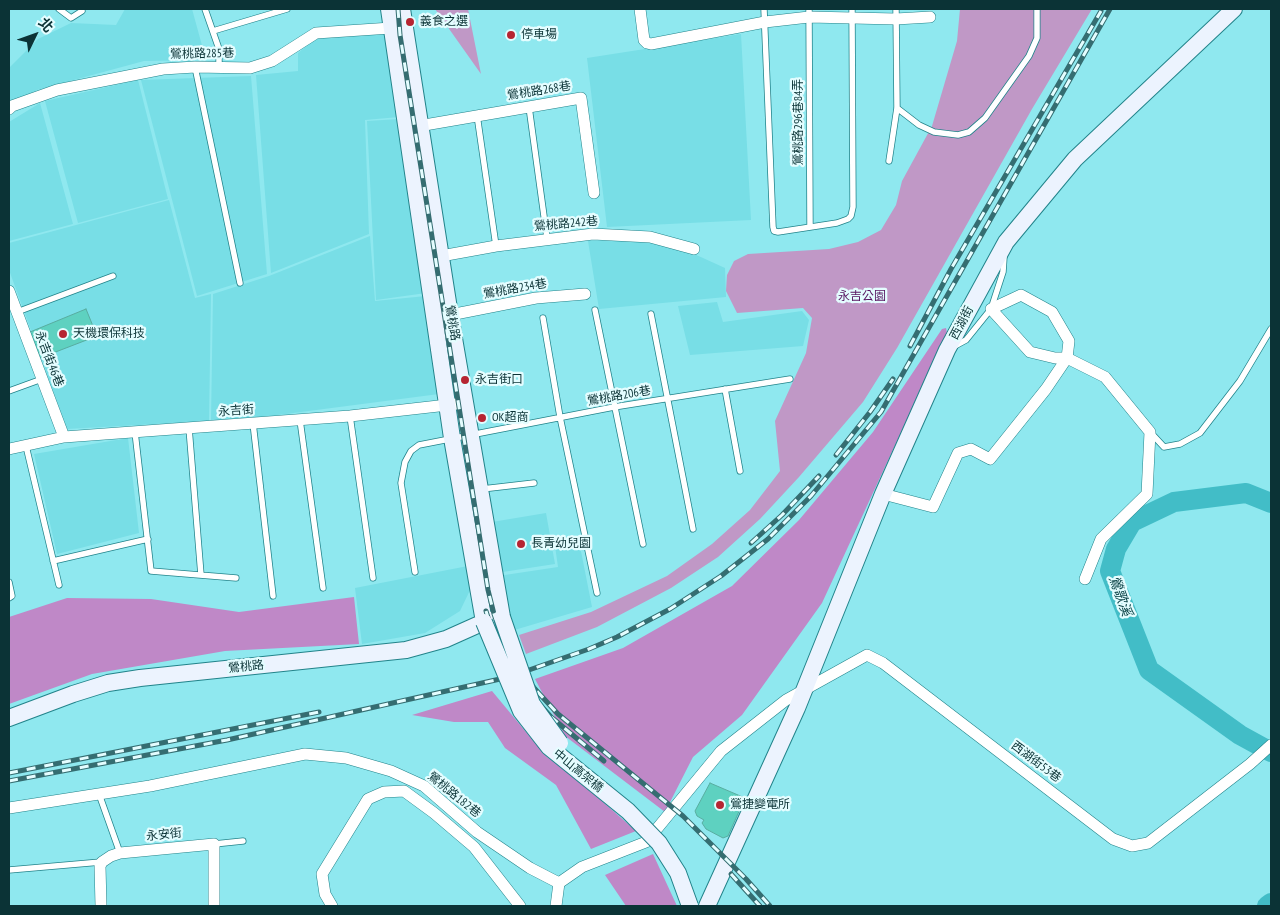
<!DOCTYPE html>
<html>
<head>
<meta charset="utf-8">
<style>
	body { margin:0 }
	#map { position:relative; width:1280px; height:915px; overflow:hidden; background:#8fe8ef; font-family:"PT Sans Narrow","Noto Sans TC",sans-serif }
	canvas { display:block }
	.frame { position:absolute; inset:0; border:10px solid #0b3336; pointer-events:none }
	.north { position:absolute; left:10px; top:10px; width:50px; height:50px; -webkit-text-stroke:4px #e4fdff; paint-order:stroke; rotate:48deg; font-size:14px; font-weight:700; line-height:20px; text-align:center; color:#0b3336 }
	.north::after { content:''; display:block; margin:auto; width:18px; height:22px; background:#0b3336; clip-path:polygon(50% 0,100% 100%,50% 72%,0 100%) }
</style>
</head>
<body>
<div id="map">
<canvas width="1280" height="915"></canvas>
<div class="frame"></div>
<div class="north">北</div>
</div>
<script>
const context = document.querySelector('canvas').getContext('2d');
context.lineJoin = 'round';
function fill(path, color) {
  context.fillStyle = color;
  context.fill(path, 'evenodd');
}
function poly(rows) {
  const path = new Path2D();
  for (const r of rows) {
    path.moveTo(r[0], r[1]);
    for (let i = 2; i < r.length; i += 2) path.lineTo(r[i], r[i + 1]);
  }
  return path;
}
function strokePath(path, color, width, dash) {
  context.strokeStyle = color;
  context.lineWidth = width;
  context.lineCap = dash ? 'butt' : 'round';
  context.setLineDash(dash || []);
  context.stroke(path);
}
function drawText(font, color, halo, rows, align = 'center') {
  context.font = font + ' "PT Sans Narrow","Noto Sans TC",sans-serif';
  context.lineWidth = 4.5;
  context.setLineDash([]);
  context.textBaseline = 'middle';
  context.strokeStyle = halo;
  context.fillStyle = color;
  for (const [text, x, y, turn = 0] of rows) {
    context.save();
    context.translate(x, y);
    context.rotate((+turn || 0) * Math.PI / 180);
    context.textAlign = isNaN(turn) ? turn : align;
    if (halo) context.strokeText(text, 0, 0);
    context.fillText(text, 0, 0);
    context.restore();
  }
}
fill(poly([
	[125,9,192,9,206,60,144,61,37,90,9,107,9,68,38,39,71,23,116,25],
	[390,31,399,117,365,120,369,234,271,273,256,75,298,71,298,53,315,39],
	[741,34,751,220,607,227,587,58],
	[251,76,267,274,197,296,141,80],
	[138,80,168,199,78,223,45,101],
	[40,103,73,224,9,241,9,122],
	[399,119,426,293,376,300,367,121],
	[169,200,195,298,211,294,209,421,67,429,9,270,9,243],
	[370,236,375,301,426,296,439,394,278,415,211,421,213,294,269,276],
	[588,241,649,241,692,253,725,268,726,297,599,309],
	[717,302,723,322,802,311,809,320,803,346,690,355,678,306],
	[128,438,139,533,57,554,34,454],
	[546,513,555,564,496,573,486,523],
	[579,541,592,607,511,631,498,576,558,567,555,546],
	[468,566,472,586,460,611,425,633,362,644,355,588]
]), '#78dee6');
fill(poly([
	[435,9,468,9,481,74],
	[960,9,1092,9,1032,109,897,348,863,402,799,477,760,519,718,557,671,588,597,627,526,654,519,635,591,612,667,576,712,544,750,510,780,471,775,421,806,353,812,318,803,308,737,313,726,291,727,275,734,261,748,254,829,249,858,242,881,230,896,205,902,181,932,126,957,41]
]), '#c098c6');
fill(poly([
	[946,328,947,333,822,603,742,715,693,757,665,812,565,736,535,679,623,648,732,586,799,520,873,432,942,329],
	[354,597,359,644,225,651,92,674,9,704,9,617,67,598,151,599,239,612],
	[492,691,546,756,586,787,636,831,591,849,556,785,505,748,488,722,454,722,412,715],
	[653,854,677,906,626,906,605,875]
]), '#bf88c7');
strokePath(poly([
	[1271,503,1246,493,1174,502,1132,522,1116,549,1110,571,1149,670,1240,735,1271,752],
	[1267,906,1271,903]
]), '#42bdc7', 20);
const building = poly([
	[86,309,97,336,40,358,30,332,86,309],
	[710,783,745,798,728,836,723,838,706,829,702,823,704,820,697,816,695,811,710,783]
]);
fill(building, '#5ed1c0');
strokePath(building, '#58ada0', 1);
const lane = poly([
	[59,9,71,18,82,11],
	[205,9,219,49,219,67],
	[764,9,773,227,774,231,778,232,837,223,848,219,851,216,853,207,852,9],
	[809,9,810,227],
	[213,31,287,9],
	[195,67,240,283],
	[529,107,547,238],
	[897,108,919,125,934,132,958,135,969,132,985,118,1029,56,1037,38,1037,9],
	[477,115,496,246],
	[889,161,897,108,896,9],
	[595,310,643,544],
	[17,312,113,276],
	[651,314,693,529],
	[543,318,560,417,597,593],
	[953,347,966,340,991,309,1003,272,1004,257],
	[725,389,740,471],
	[9,391,42,379],
	[350,416,373,578],
	[300,420,323,588],
	[253,423,273,596],
	[189,428,201,575],
	[135,432,151,571,236,578],
	[1150,432,1164,447,1180,444,1200,433,1240,381,1271,329],
	[26,446,59,585],
	[482,489,534,483],
	[53,561,148,539],
	[415,572,401,483,405,462,411,451,419,445,614,407,790,379],
	[9,582,12,596,9,598],
	[99,794,120,853],
	[214,844,243,841],
	[9,870,101,862]
]);
const street = poly([
	[640,9,644,40,647,43,651,44,765,22,809,17,896,19,930,17],
	[9,109,12,106,57,90,163,69,195,67,250,68,272,61,316,33,391,28],
	[413,127,581,98,594,193],
	[441,256,496,246,593,234,650,237,694,249],
	[9,291,64,437],
	[450,315,536,298,585,294],
	[9,449,64,437,350,416,465,403],
	[883,494,933,507,958,453,971,449,990,459,1046,389,1067,358,1069,341,1052,312,1021,295,991,309,1030,352,1055,358,1067,358,1105,377,1150,432,1147,494,1101,539,1085,579],
	[9,808,150,786,305,754,346,758,391,771,424,786,477,832,530,868,559,883,582,867,646,842,721,751,786,700,867,655,883,663,1113,839,1132,846,1148,843,1250,764,1271,745],
	[101,906,100,866,102,862,111,856,120,853,214,844,214,906],
	[332,906,325,894,322,874,368,799,384,792,404,791,434,813,474,847,520,906],
	[556,906,559,883]
]);
const secondary = poly([
	[389,9,452,438,484,622],
	[9,718,73,694,108,683,140,678,406,650,446,639,484,622,502,617,450,315,402,9],
	[707,906,797,708,883,494,947,350,1006,242,1075,159,1234,9]
]);
strokePath(lane, '#22838a', 7);
strokePath(street, '#22838a', 12);
strokePath(secondary, '#22838a', 18);
strokePath(lane, '#fff', 5.5);
strokePath(street, '#fff', 11);
strokePath(secondary, '#ecf3fe', 16);
const rail = poly([
	[398,9,400,35,488,590,494,614,501,634,512,659,535,689,558,714,683,816,746,879,770,906],
	[910,346,951,269,1101,11],
	[836,455,870,412,893,379],
	[751,543,782,515,819,476],
	[486,611,494,637,503,659,516,678,551,717,604,761],
	[9,773,319,712],
	[9,781,227,740,509,677,589,649,617,637,670,609,721,576,768,539,811,496,881,412,1110,9],
	[731,874,760,906]
]);
strokePath(rail, '#356d71', 5);
strokePath(rail, '#e4fdff', 3, [9]);
const secondaryBridge = poly([
	[502,617,532,704,560,743],
	[484,622,521,711,549,747,628,811,659,843,678,873,690,906]
]);
strokePath(secondaryBridge, '#22838a', 18, []);
strokePath(secondaryBridge, '#ecf3fe', 16);
for (const [x, y, r, color] of [
	[410,22,5,"#b62532"],
	[511,35,5,"#b62532"],
	[63,334,5,"#b62532"],
	[465,380,5,"#b62532"],
	[482,418,5,"#b62532"],
	[521,544,5,"#b62532"],
	[720,805,5,"#b62532"]
]) {
  const dot = new Path2D();
  dot.arc(x, y, r, 0, 2 * Math.PI);
  context.fillStyle = color;
  context.fill(dot);
  strokePath(dot, '#e4fdff', 2);
}
drawText('12px', '#0b3336', '#e4fdff', [
	["義食之選",420,22],
	["停車場",521,35],
	["天機環保科技",73,334],
	["永吉街口",475,380],
	["OK超商",492,418],
	["長青幼兒園",531,544],
	["鶯捷變電所",730,805]
], 'left');
drawText('12px', '#0b3336', '#e4fdff', [
	["鶯桃路285巷",202,54,-1],
	["鶯桃路268巷",539,91,-9],
	["鶯桃路296巷84弄",799,122,-90],
	["鶯桃路242巷",566,224,-5],
	["鶯桃路234巷",515,289,-10],
	["鶯桃路",452,323,80],
	["西湖街",962,323,-62],
	["永吉街46巷",49,359,69],
	["鶯桃路206巷",619,396,-10],
	["永吉街",236,411,-4],
	["鶯桃路",246,667,-6],
	["西湖街53巷",1036,762,37],
	["中山高架橋",578,771,39],
	["鶯桃路182巷",454,795,39],
	["永安街",164,835,-6]
]);
drawText('12px', '#561360', '#e4fdff', [
	["永吉公園",862,297]
]);
drawText('italic 14px', '#0a4246', '#e4fdff', [
	["鶯歌溪",1120,596,70]
]);
</script>
</body>
</html>
